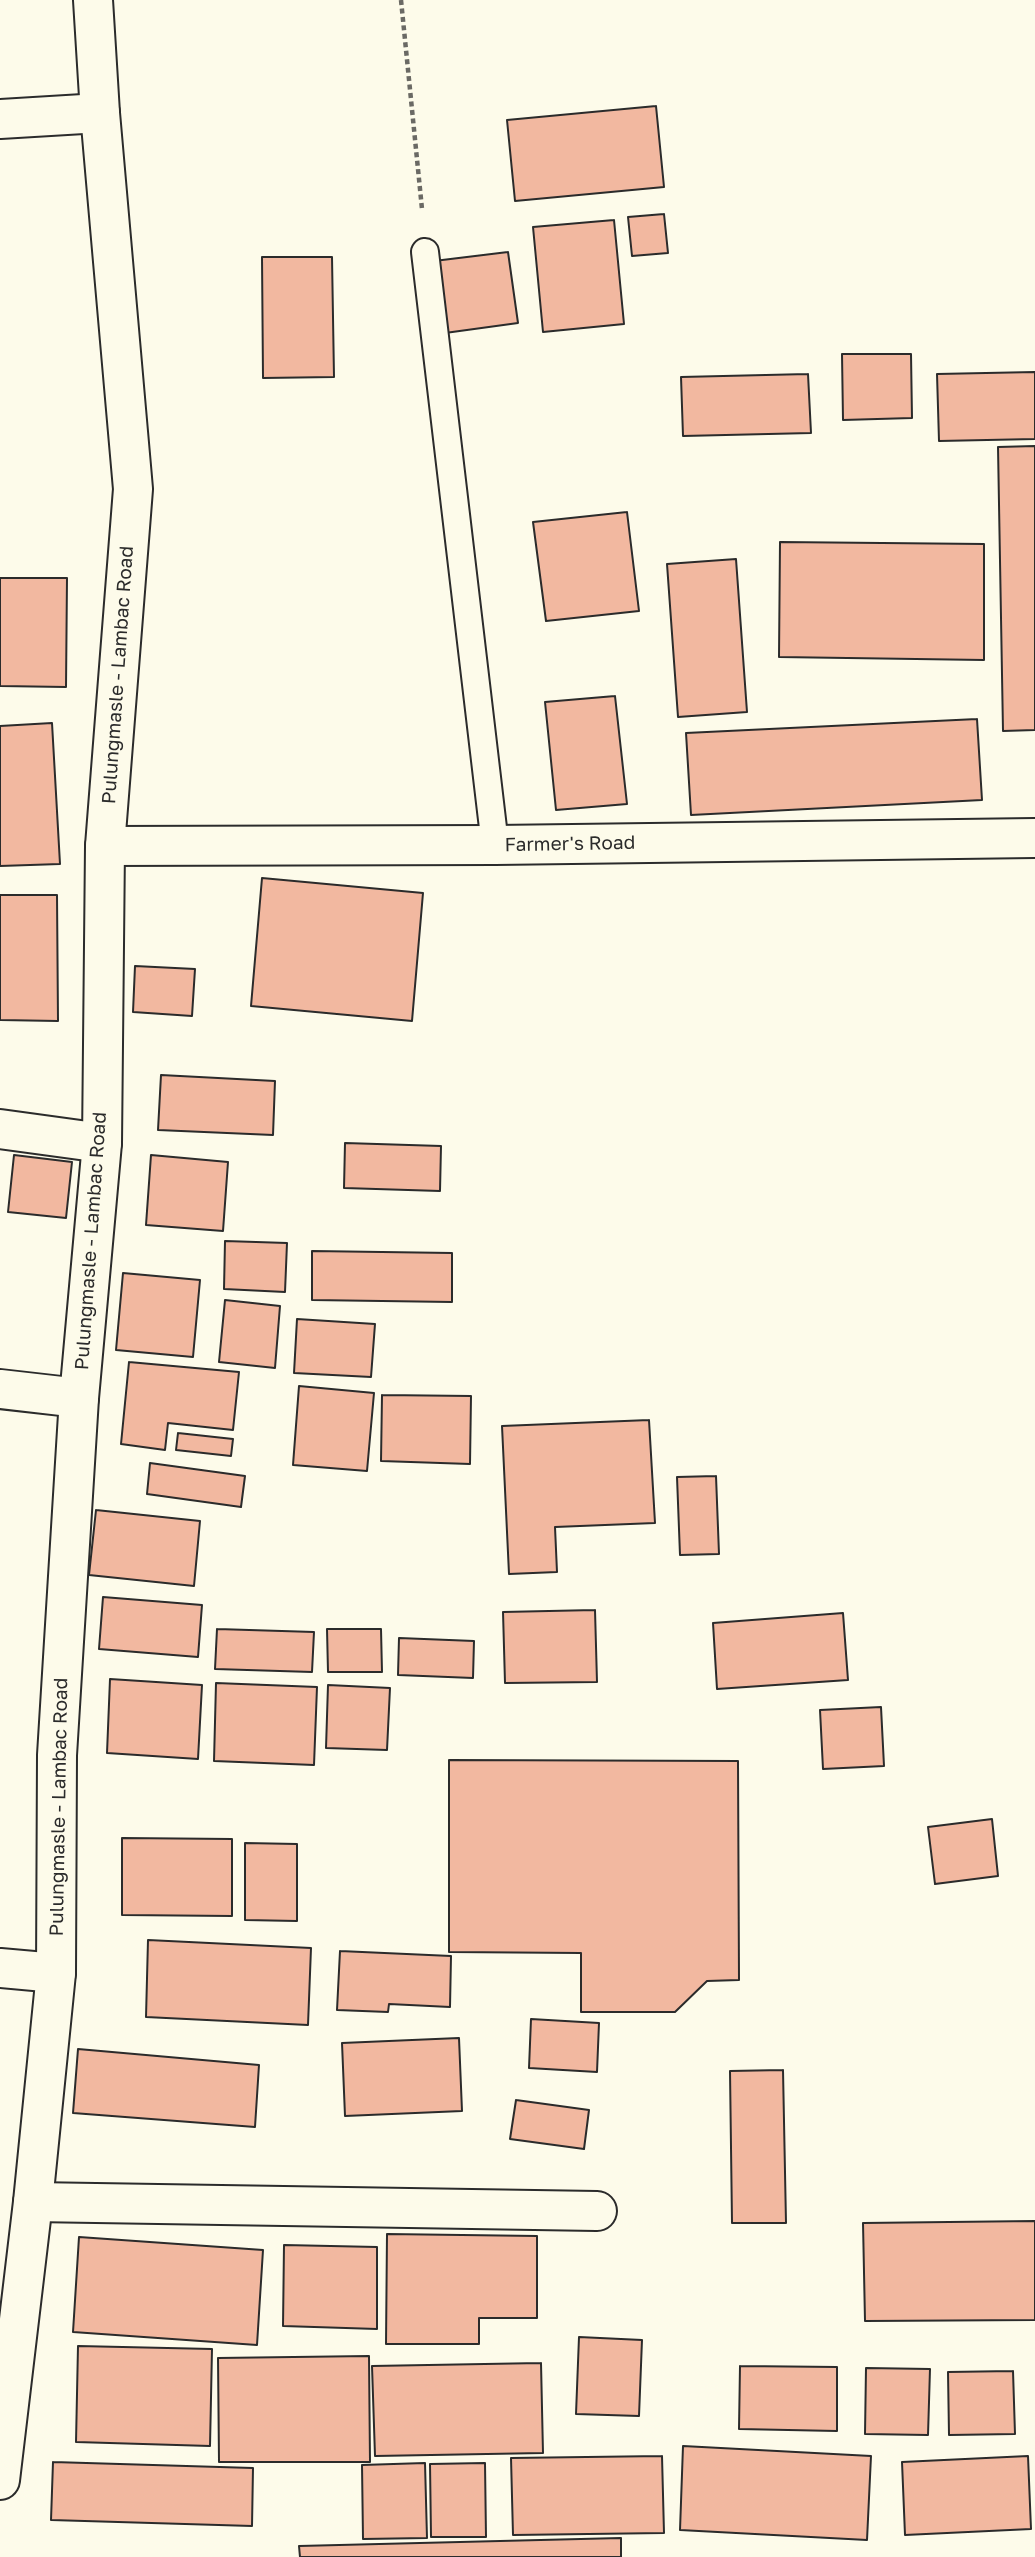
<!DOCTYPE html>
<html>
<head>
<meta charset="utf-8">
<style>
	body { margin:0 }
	canvas { display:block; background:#fdfbea }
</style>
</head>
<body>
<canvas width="1035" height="2557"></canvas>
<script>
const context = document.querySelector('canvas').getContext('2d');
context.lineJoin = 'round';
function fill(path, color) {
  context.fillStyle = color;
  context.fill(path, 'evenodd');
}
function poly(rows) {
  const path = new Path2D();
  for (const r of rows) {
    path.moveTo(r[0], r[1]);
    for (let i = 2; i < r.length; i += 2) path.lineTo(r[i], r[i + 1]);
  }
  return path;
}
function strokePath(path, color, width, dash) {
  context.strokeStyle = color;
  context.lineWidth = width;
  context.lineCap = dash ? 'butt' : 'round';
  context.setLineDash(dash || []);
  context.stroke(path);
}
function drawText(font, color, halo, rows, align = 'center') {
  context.font = font + ' "Golos Text",sans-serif';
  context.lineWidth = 5;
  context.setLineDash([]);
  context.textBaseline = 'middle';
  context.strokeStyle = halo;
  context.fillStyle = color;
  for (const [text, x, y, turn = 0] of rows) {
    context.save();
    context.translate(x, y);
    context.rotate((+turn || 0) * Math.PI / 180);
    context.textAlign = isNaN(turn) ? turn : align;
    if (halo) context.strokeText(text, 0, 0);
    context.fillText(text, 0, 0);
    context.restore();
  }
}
const building = poly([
	[656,106,664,187,515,201,507,120,656,106],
	[664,214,668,253,632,256,628,217,664,214],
	[614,220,624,324,543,332,533,227,614,220],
	[508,252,518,323,445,333,434,261,508,252],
	[262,257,332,257,334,377,263,378,262,257],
	[842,354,911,354,912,418,843,420,842,354],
	[1035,372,1035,439,939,441,937,374,1035,372],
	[808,374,811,433,683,436,681,377,808,374],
	[1035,446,1035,730,1003,731,998,447,1035,446],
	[627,512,639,611,546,621,533,522,627,512],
	[780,542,984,544,984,660,779,657,780,542],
	[736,559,747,712,678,717,667,564,736,559],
	[0,578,67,578,66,687,0,686,0,578],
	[615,696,627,804,556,810,545,702,615,696],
	[977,719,982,800,691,815,686,733,977,719],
	[52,723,60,864,0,866,0,726,52,723],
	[262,878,423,893,412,1021,251,1006,262,878],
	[0,895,57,895,58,1021,0,1020,0,895],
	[135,966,195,969,192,1016,133,1012,135,966],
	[161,1075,275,1081,273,1135,158,1130,161,1075],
	[345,1143,441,1146,440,1191,344,1188,345,1143],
	[14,1155,72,1162,66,1218,8,1212,14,1155],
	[151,1155,228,1162,223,1231,146,1225,151,1155],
	[225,1241,287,1243,285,1292,224,1289,225,1241],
	[312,1251,452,1253,452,1302,312,1300,312,1251],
	[123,1273,200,1280,193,1357,116,1350,123,1273],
	[225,1300,280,1306,275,1368,219,1362,225,1300],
	[297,1319,375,1324,371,1377,294,1373,297,1319],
	[129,1362,239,1372,233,1430,168,1423,165,1450,121,1444,129,1362],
	[299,1386,374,1393,367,1471,293,1465,299,1386],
	[382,1395,471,1396,470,1464,381,1461,382,1395],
	[649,1420,655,1523,555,1527,557,1572,509,1574,502,1426,649,1420],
	[178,1433,233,1439,231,1456,176,1450,178,1433],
	[150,1463,245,1476,241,1507,147,1494,150,1463],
	[716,1476,719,1554,680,1555,677,1477,716,1476],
	[96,1510,200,1521,194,1586,89,1575,96,1510],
	[103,1597,202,1605,198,1657,99,1649,103,1597],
	[595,1610,597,1682,505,1683,503,1612,595,1610],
	[843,1613,848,1680,717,1689,713,1623,843,1613],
	[217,1629,314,1632,312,1672,215,1669,217,1629],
	[327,1629,381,1629,382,1672,328,1672,327,1629],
	[399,1638,474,1641,473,1678,398,1675,399,1638],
	[110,1679,202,1685,198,1759,107,1753,110,1679],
	[216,1683,317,1687,314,1765,214,1761,216,1683],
	[328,1685,390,1688,387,1750,326,1748,328,1685],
	[881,1707,884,1766,823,1769,820,1710,881,1707],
	[449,1760,738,1761,739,1980,707,1981,675,2012,581,2012,581,1953,449,1952,449,1760],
	[992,1819,998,1876,935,1884,928,1827,992,1819],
	[122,1838,232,1839,232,1916,122,1915,122,1838],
	[245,1843,297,1844,297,1921,245,1920,245,1843],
	[148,1940,311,1948,308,2025,146,2017,148,1940],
	[340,1951,451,1956,450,2007,389,2004,388,2012,337,2010,340,1951],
	[531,2019,599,2023,597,2072,529,2068,531,2019],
	[459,2038,462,2111,345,2116,342,2043,459,2038],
	[78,2049,259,2065,255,2127,73,2113,78,2049],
	[783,2070,786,2223,732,2223,730,2071,783,2070],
	[516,2100,589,2110,584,2149,510,2139,516,2100],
	[1035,2221,1035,2320,865,2321,863,2223,1035,2221],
	[387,2234,537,2236,537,2318,479,2318,479,2344,386,2344,387,2234],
	[79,2237,263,2250,257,2345,73,2332,79,2237],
	[284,2245,377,2247,377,2329,283,2326,284,2245],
	[579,2337,642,2340,639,2416,576,2414,579,2337],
	[78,2346,212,2349,210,2446,76,2442,78,2346],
	[369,2356,370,2462,219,2462,218,2358,369,2356],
	[541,2363,543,2453,375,2456,372,2366,541,2363],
	[740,2366,837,2367,837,2431,739,2429,740,2366],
	[866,2368,930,2369,928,2435,865,2434,866,2368],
	[1013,2371,1015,2434,949,2435,948,2372,1013,2371],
	[683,2446,871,2456,867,2540,680,2530,683,2446],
	[662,2456,664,2533,513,2535,511,2458,662,2456],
	[1028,2456,1031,2529,905,2535,902,2462,1028,2456],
	[53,2462,253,2468,252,2526,51,2520,53,2462],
	[425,2463,427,2538,363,2539,362,2465,425,2463],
	[485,2463,486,2537,431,2537,430,2464,485,2463],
	[621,2538,621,2557,300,2557,299,2546,621,2538]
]);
fill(building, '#f2b8a0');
strokePath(building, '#2b2b2b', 2);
const lane = poly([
	[425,252,495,845]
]);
const street = poly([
	[0,119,100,113],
	[105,846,495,845,1035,838],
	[0,1129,102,1143],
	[0,1389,79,1398],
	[0,1968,56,1973],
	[33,2202,597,2211]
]);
const secondary = poly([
	[0,2480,33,2202,56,1973,57,1755,79,1398,102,1143,105,846,133,489,100,113,93,0]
]);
strokePath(lane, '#2b2b2b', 30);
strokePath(street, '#2b2b2b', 42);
strokePath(secondary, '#2b2b2b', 42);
strokePath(poly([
	[401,0,422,209]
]), '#6a6964', 4.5, [5, 3.5]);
strokePath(lane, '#fdfbea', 26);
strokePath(street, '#fdfbea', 38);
strokePath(secondary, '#fdfbea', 38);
drawText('19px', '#2b2b2b', '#fdfbea', [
	["Pulungmasle - Lambac Road",118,675,-86],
	["Farmer's Road",570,844,-1],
	["Pulungmasle - Lambac Road",91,1241,-86],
	["Pulungmasle - Lambac Road",59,1807,-89]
]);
</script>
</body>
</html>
